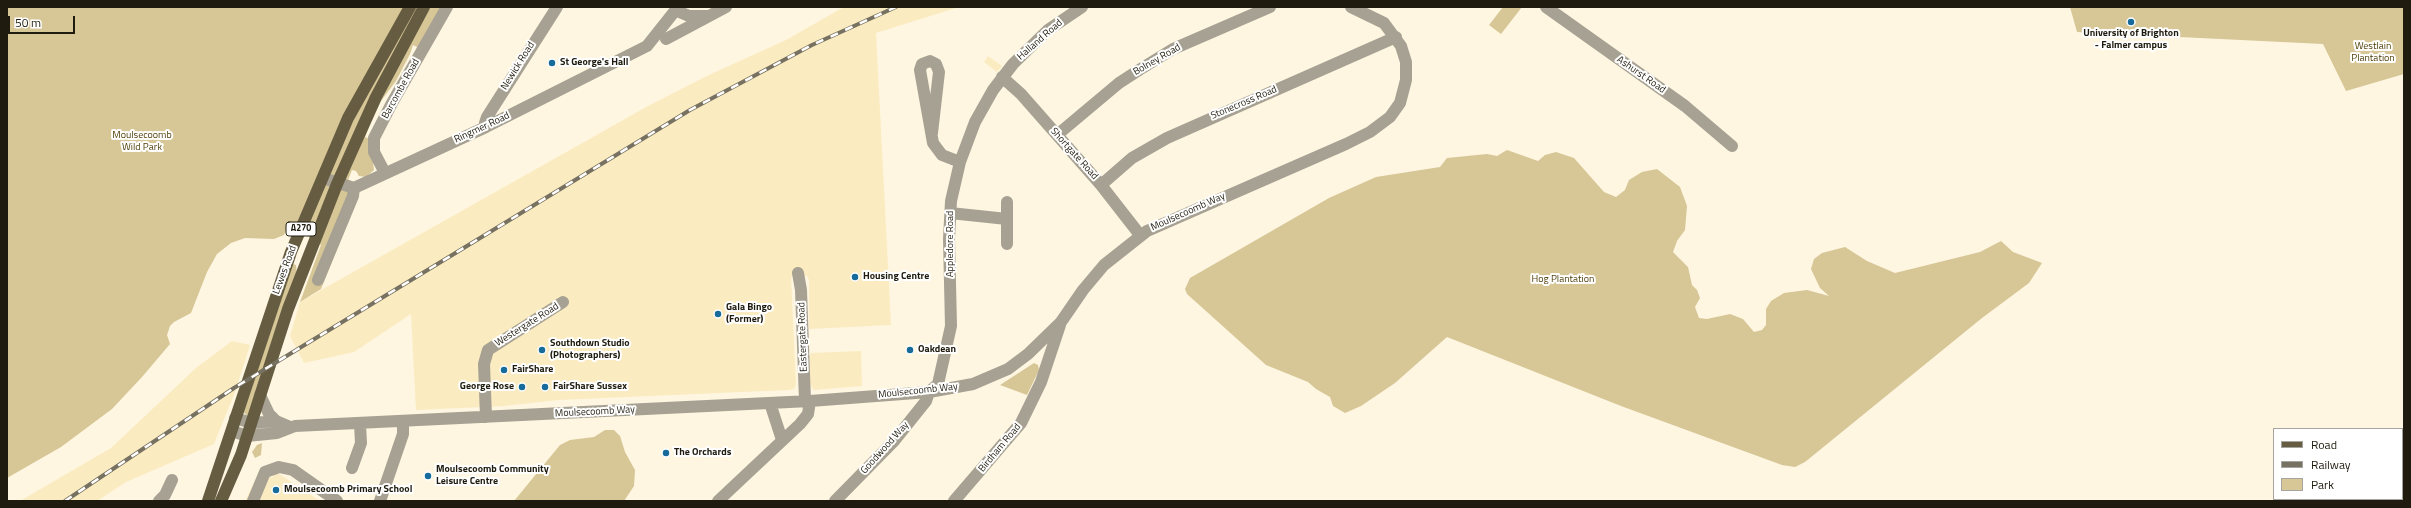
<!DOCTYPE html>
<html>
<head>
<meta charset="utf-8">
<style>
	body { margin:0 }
	#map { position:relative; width:2411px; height:508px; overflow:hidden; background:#fef6e1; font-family:"Titillium Web",sans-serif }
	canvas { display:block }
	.frame { position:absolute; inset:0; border:8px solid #1f1b0e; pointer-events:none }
	.legend { position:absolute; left:2273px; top:428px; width:130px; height:72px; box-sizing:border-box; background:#fff; border:1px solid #a5a49f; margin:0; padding:5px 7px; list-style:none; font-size:12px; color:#1f1b0e }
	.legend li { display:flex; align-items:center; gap:8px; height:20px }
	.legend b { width:20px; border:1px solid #a5a49f }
	.scale { position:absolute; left:8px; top:16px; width:67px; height:18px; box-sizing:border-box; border:2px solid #1f1b0e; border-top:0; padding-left:5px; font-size:12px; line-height:14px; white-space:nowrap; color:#1f1b0e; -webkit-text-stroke:3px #fff; paint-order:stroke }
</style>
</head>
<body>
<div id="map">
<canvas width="2411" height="508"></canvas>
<div class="frame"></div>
<ul class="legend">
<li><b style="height:5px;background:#655c42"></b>Road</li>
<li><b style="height:5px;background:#777161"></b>Railway</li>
<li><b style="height:11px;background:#d7c696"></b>Park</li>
</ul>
<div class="scale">50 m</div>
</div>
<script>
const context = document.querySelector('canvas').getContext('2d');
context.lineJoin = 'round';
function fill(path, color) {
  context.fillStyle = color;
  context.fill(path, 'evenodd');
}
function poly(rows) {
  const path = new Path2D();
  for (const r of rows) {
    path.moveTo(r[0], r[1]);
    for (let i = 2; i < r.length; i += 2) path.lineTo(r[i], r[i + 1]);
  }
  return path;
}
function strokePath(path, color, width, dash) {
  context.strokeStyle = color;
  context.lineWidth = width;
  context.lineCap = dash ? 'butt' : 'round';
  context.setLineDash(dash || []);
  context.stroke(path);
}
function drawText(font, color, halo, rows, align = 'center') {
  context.font = font + ' "Titillium Web",sans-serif';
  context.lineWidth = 4;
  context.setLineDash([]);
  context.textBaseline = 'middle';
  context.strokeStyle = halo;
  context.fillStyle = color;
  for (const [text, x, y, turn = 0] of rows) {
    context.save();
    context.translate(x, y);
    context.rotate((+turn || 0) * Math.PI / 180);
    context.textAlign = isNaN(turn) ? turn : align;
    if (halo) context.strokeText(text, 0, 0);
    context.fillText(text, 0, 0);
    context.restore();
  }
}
fill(poly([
	[844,7,959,7,876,33,891,325,809,329,809,280,807,276,791,277,796,384,794,389,788,390,558,400,504,406,416,410,411,314,354,352,304,363,290,336,300,302,648,106,709,75,786,40],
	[988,56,1002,66,997,72,984,62],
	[232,341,250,345,235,392,214,444,126,482,97,501,20,501,111,448,196,368],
	[861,351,862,386,814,390,810,384,809,358,811,353],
	[260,470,272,478,276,472,320,501,245,501]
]), '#fbebc0');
fill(poly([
	[7,7,444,7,419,48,413,45,410,54,396,81,381,101,371,121,365,137,370,139,374,170,366,177,359,176,356,171,352,170,345,188,358,198,321,289,300,302,321,245,292,226,286,230,284,235,274,239,245,238,231,243,217,254,207,272,191,313,174,322,170,326,167,335,170,344,142,377,112,409,61,447,7,478],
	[1503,7,1522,7,1501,34,1489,25],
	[2070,7,2404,7,2404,74,2346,91,2323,44,2077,32],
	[1507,150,1538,161,1545,155,1556,152,1574,158,1604,192,1616,197,1625,190,1629,180,1642,172,1657,169,1680,187,1687,206,1685,230,1677,241,1673,252,1688,267,1692,285,1697,290,1700,298,1695,307,1699,318,1707,319,1730,314,1743,319,1754,332,1762,330,1766,325,1766,309,1771,301,1784,293,1807,290,1829,296,1820,288,1811,269,1814,259,1822,253,1845,247,1867,261,1895,273,1980,252,2001,241,2013,252,2042,263,2029,283,1982,318,1805,462,1795,467,1782,465,1621,406,1447,337,1395,383,1361,406,1345,413,1333,406,1330,397,1316,389,1308,382,1266,365,1187,294,1185,289,1190,278,1329,198,1376,177,1440,167,1447,158,1487,154,1497,156],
	[293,264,296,265,297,275,249,417,243,412],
	[1034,363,1038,365,1039,370,1027,395,1000,385],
	[605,430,614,430,620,436,625,452,635,470,634,486,624,501,514,501,560,445,570,440,594,437],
	[262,443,261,455,255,458,252,452,257,445]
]), '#d7c696');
strokePath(poly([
	[1546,7,1685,106,1732,146],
	[675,10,689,16,709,16],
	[666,39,726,7],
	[1002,77,1021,94,1101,185,1140,235],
	[486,127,485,123,487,117,557,7],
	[932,133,939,72,936,64,930,61,922,64,920,70,933,143,942,155,960,162],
	[1057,135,1119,83,1139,70,1173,49,1270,7],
	[385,173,374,152,374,138,392,103,447,7],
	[323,178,354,188,486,127,647,46,678,7],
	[1101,185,1132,158,1167,138,1396,37],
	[950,213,1007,219,1007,244],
	[1007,219,1007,202],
	[798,273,801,290,805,401],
	[318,280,353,196,354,188],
	[260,395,269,414,276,421],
	[770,403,782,440],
	[486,417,484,364,488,350,563,302],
	[235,418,252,423,276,421,290,427],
	[232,431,247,436,277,433,295,426,810,401,929,392,973,384,1008,369,1028,354,1061,322,1083,290,1104,265,1147,231,1346,144,1370,132,1390,117,1400,103,1406,80,1406,62,1401,46,1384,23,1351,7],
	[352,468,361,443,360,424],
	[159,501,165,495,172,480],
	[253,501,265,472,279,467,293,470,337,501],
	[380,501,403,434,403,421],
	[718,501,800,424,808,414,810,401],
	[835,501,894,441,926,401,929,392,938,384,951,326,949,239,951,201,960,162,975,122,993,90,1013,64,1048,30,1082,7],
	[954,501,1021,423,1041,382,1060,325]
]), '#a6a192', 12);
strokePath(poly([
	[208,501,291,252,348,118,410,7],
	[221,501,241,455,288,309,337,184,376,97,424,7]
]), '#655c42', 12);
const rail = poly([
	[65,501,234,388,690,110,812,45,896,7]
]);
strokePath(rail, '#777161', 4);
strokePath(rail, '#fff', 2.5, [8]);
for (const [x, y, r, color] of [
	[2131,22,4,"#166b9b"],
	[552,63,4,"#166b9b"],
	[855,277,4,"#166b9b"],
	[718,314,4,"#166b9b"],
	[542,350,4,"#166b9b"],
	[910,350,4,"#166b9b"],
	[504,370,4,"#166b9b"],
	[522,387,4,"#166b9b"],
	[545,387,4,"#166b9b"],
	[666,453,4,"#166b9b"],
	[428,476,4,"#166b9b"],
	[276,490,4,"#166b9b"]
]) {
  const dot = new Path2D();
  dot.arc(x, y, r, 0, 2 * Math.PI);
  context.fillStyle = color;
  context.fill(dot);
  strokePath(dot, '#fff', 1.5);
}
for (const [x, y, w] of [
	[301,229,30]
]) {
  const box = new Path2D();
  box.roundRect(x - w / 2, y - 7, w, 14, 3);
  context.fillStyle = '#fff';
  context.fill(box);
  strokePath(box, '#1f1b0e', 1);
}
drawText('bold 9px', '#1f1b0e', null, [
	["A270",301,229]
]);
drawText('bold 10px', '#1f1b0e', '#fff', [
	["University of Brighton",2131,34,"center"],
	["- Falmer campus",2131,46,"center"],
	["St George's Hall",560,63],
	["Housing Centre",863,277],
	["Gala Bingo",726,308],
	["(Former)",726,320],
	["Southdown Studio",550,344],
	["(Photographers)",550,356],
	["Oakdean",918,350],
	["FairShare",512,370],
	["George Rose",514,387,"right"],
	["FairShare Sussex",553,387],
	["The Orchards",674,453],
	["Moulsecoomb Community",436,470],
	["Leisure Centre",436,482],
	["Moulsecoomb Primary School",284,490]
], 'left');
drawText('10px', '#1f1b0e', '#fff', [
	["Halland Road",1040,40,-41],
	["Bolney Road",1157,60,-30],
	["Newick Road",518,66,-58],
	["Ashurst Road",1641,75,35],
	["Barcombe Road",401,89,-61],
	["Stonecross Road",1244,103,-23],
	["Ringmer Road",482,128,-25],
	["Shortgate Road",1074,154,48],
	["Moulsecoomb Way",1188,212,-24],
	["Appledore Road",951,244,-90],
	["Lewes Road",285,270,-70],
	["Westergate Road",527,325,-32],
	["Eastergate Road",803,337,-92],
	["Moulsecoomb Way",918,391,-6],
	["Moulsecoomb Way",595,412,-3],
	["Goodwood Way",885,448,-48],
	["Birdham Road",1000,448,-50]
]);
drawText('10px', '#503f09', '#fff', [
	["Westlain",2373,47],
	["Plantation",2373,59],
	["Moulsecoomb",142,136],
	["Wild Park",142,148],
	["Hog Plantation",1563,280]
]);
</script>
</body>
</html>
